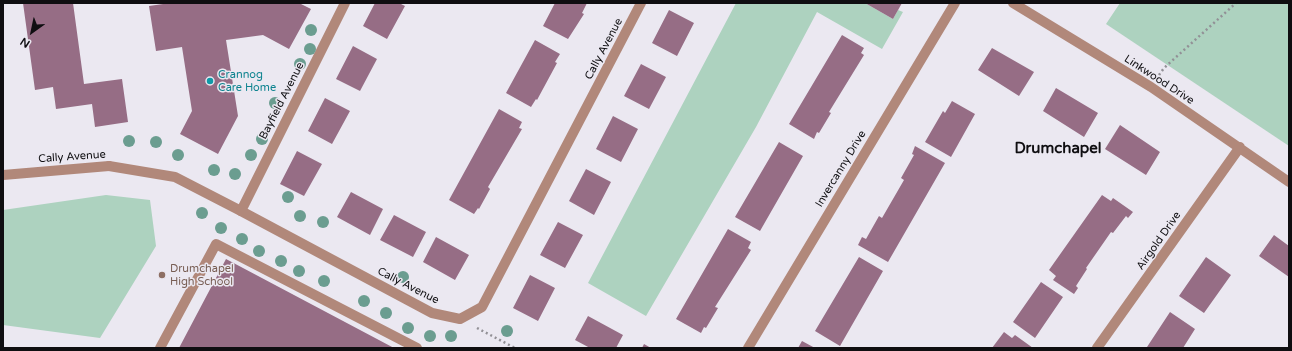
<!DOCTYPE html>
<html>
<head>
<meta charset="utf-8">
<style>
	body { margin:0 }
	#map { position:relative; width:1292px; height:351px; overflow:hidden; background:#ebe8f1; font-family:"Varela Round",sans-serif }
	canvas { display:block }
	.frame { position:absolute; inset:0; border:4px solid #0f0e11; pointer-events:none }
	.north { position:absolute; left:12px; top:12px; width:40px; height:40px; -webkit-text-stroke:3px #ebe8f1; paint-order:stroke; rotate:213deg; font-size:11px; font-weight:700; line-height:16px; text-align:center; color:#0f0e11 }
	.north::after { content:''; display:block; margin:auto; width:14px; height:18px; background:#0f0e11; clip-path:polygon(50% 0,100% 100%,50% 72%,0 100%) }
</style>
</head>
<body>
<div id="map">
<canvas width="1292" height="351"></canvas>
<div class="frame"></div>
<div class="north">N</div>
</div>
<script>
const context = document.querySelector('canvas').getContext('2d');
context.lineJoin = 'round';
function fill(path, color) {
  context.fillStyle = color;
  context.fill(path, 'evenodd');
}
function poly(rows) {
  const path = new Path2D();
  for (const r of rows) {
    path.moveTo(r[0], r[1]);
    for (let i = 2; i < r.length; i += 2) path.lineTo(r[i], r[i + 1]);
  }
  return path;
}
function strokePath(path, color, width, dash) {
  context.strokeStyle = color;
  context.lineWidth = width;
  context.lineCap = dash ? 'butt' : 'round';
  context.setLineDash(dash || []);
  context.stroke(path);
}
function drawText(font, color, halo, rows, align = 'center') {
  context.font = font + ' "Varela Round",sans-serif';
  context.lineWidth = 3;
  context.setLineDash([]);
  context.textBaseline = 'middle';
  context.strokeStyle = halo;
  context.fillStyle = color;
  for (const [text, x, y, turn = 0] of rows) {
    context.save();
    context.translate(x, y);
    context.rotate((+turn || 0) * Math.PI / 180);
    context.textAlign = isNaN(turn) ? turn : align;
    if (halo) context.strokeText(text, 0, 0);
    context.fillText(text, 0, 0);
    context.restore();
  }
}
fill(poly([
	[736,3,865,3,893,19,898,10,903,12,882,49,817,12,756,127,646,316,588,283],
	[1120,3,1289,3,1289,146,1106,24],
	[106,195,150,200,156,246,100,338,3,325,3,210]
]), '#add2bf');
fill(poly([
	[23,3,73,3,84,84,122,79,128,122,95,127,92,104,56,109,53,87,35,90],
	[170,3,299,3,311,9,289,49,263,35,226,40,238,116,218,154,180,134,192,111,182,47,156,51,149,6],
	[375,3,399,3,405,6,387,39,363,26],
	[555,3,587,3,582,13,584,14,568,39,543,26],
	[865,3,902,3,893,19],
	[669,10,694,23,677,56,652,43],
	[842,35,864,48,861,53,864,55,829,112,831,113,819,133,817,132,814,139,789,124],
	[535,40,560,54,555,62,557,63,537,100,536,99,531,107,506,93],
	[353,46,377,59,360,91,336,79],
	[992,48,1034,72,1019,96,978,70],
	[641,64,666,77,649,109,624,96],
	[1056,88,1098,113,1084,137,1043,111],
	[325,98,350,111,332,144,308,131],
	[952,101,975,114,951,157,925,142,943,111,945,113],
	[499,109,522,122,519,128,522,129,488,187,490,189,479,209,478,208,474,214,449,200],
	[613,116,638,129,621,162,596,149],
	[1120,125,1160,152,1146,175,1105,149],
	[779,142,803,156,760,231,735,217],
	[915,146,945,163,888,262,858,245,862,237,866,239,879,216,882,218,904,180,901,178,914,155,912,154],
	[297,151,322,164,304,196,280,184],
	[586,169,611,182,594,215,569,201],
	[351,192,383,209,370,235,337,217],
	[1102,195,1111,201,1113,198,1133,212,1128,218,1126,216,1113,233,1111,232,1086,268,1087,269,1076,286,1078,288,1074,294,1053,280,1056,276,1049,270],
	[394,215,426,232,413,257,380,240],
	[558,222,583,235,565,268,540,255],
	[728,229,751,242,748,248,751,250,715,307,718,308,706,328,704,327,701,333,676,319],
	[1274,235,1289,246,1289,277,1259,256],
	[436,237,469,255,455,280,423,262],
	[859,257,883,271,840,346,815,331],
	[1206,257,1231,275,1204,313,1179,296],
	[226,259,394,348,179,348],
	[530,275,555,288,538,321,513,308],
	[1041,282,1063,297,1035,338,1013,322],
	[1170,312,1195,329,1183,348,1149,348,1147,347],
	[588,316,623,335,616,348,590,348,575,340],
	[1004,332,1012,338,1015,335,1033,348,992,348],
	[802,341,815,348,798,348],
	[644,344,651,348,642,348]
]), '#966d85');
strokePath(poly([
	[1159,75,1164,68,1236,3],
	[477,328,515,348]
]), '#929096', 2.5, [2, 3]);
strokePath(poly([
	[160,348,216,244,417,348]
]), '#b1887a', 10);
strokePath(poly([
	[109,166,175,177,241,211]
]), '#b1887a', 10);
strokePath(poly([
	[345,3,241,211,432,313,460,319,482,307,641,3],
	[1013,3,1151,87,1289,182],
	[3,175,109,166],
	[748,348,955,3],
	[1097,348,1240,147]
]), '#b1887a', 10);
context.fillStyle = '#6b9d90';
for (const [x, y] of [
	[311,30],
	[310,49],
	[300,64],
	[275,103],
	[262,139],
	[129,141],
	[156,142],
	[178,155],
	[251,155],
	[214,170],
	[235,174],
	[288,197],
	[202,213],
	[300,216],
	[323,222],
	[221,228],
	[242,239],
	[259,251],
	[281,261],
	[299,271],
	[403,277],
	[324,281],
	[364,301],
	[386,313],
	[408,328],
	[507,331],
	[430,336],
	[451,336]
]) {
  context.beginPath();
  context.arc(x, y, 6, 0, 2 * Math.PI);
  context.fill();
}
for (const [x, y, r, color] of [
	[210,81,4,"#0f9aa8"],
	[162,275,4,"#8d6e63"]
]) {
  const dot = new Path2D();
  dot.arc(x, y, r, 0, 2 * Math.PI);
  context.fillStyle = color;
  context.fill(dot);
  strokePath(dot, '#ebe8f1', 1.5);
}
drawText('11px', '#0f0e11', '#ebe8f1', [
	["Cally Avenue",604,49,-62],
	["Linkwood Drive",1159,80,33],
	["Bayfield Avenue",282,101,-63],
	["Cally Avenue",72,157,-4],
	["Invercanny Drive",841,169,-59],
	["Airgold Drive",1159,241,-55],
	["Cally Avenue",408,286,27]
]);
drawText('11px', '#0d838f', '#ebe8f1', [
	["Crannog",218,75],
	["Care Home",218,88]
], 'left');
drawText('11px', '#785e54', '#ebe8f1', [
	["Drumchapel",170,269],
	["High School",170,282]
], 'left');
drawText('bold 15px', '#0f0e11', '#ebe8f1', [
	["Drumchapel",1058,149]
]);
</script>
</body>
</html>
